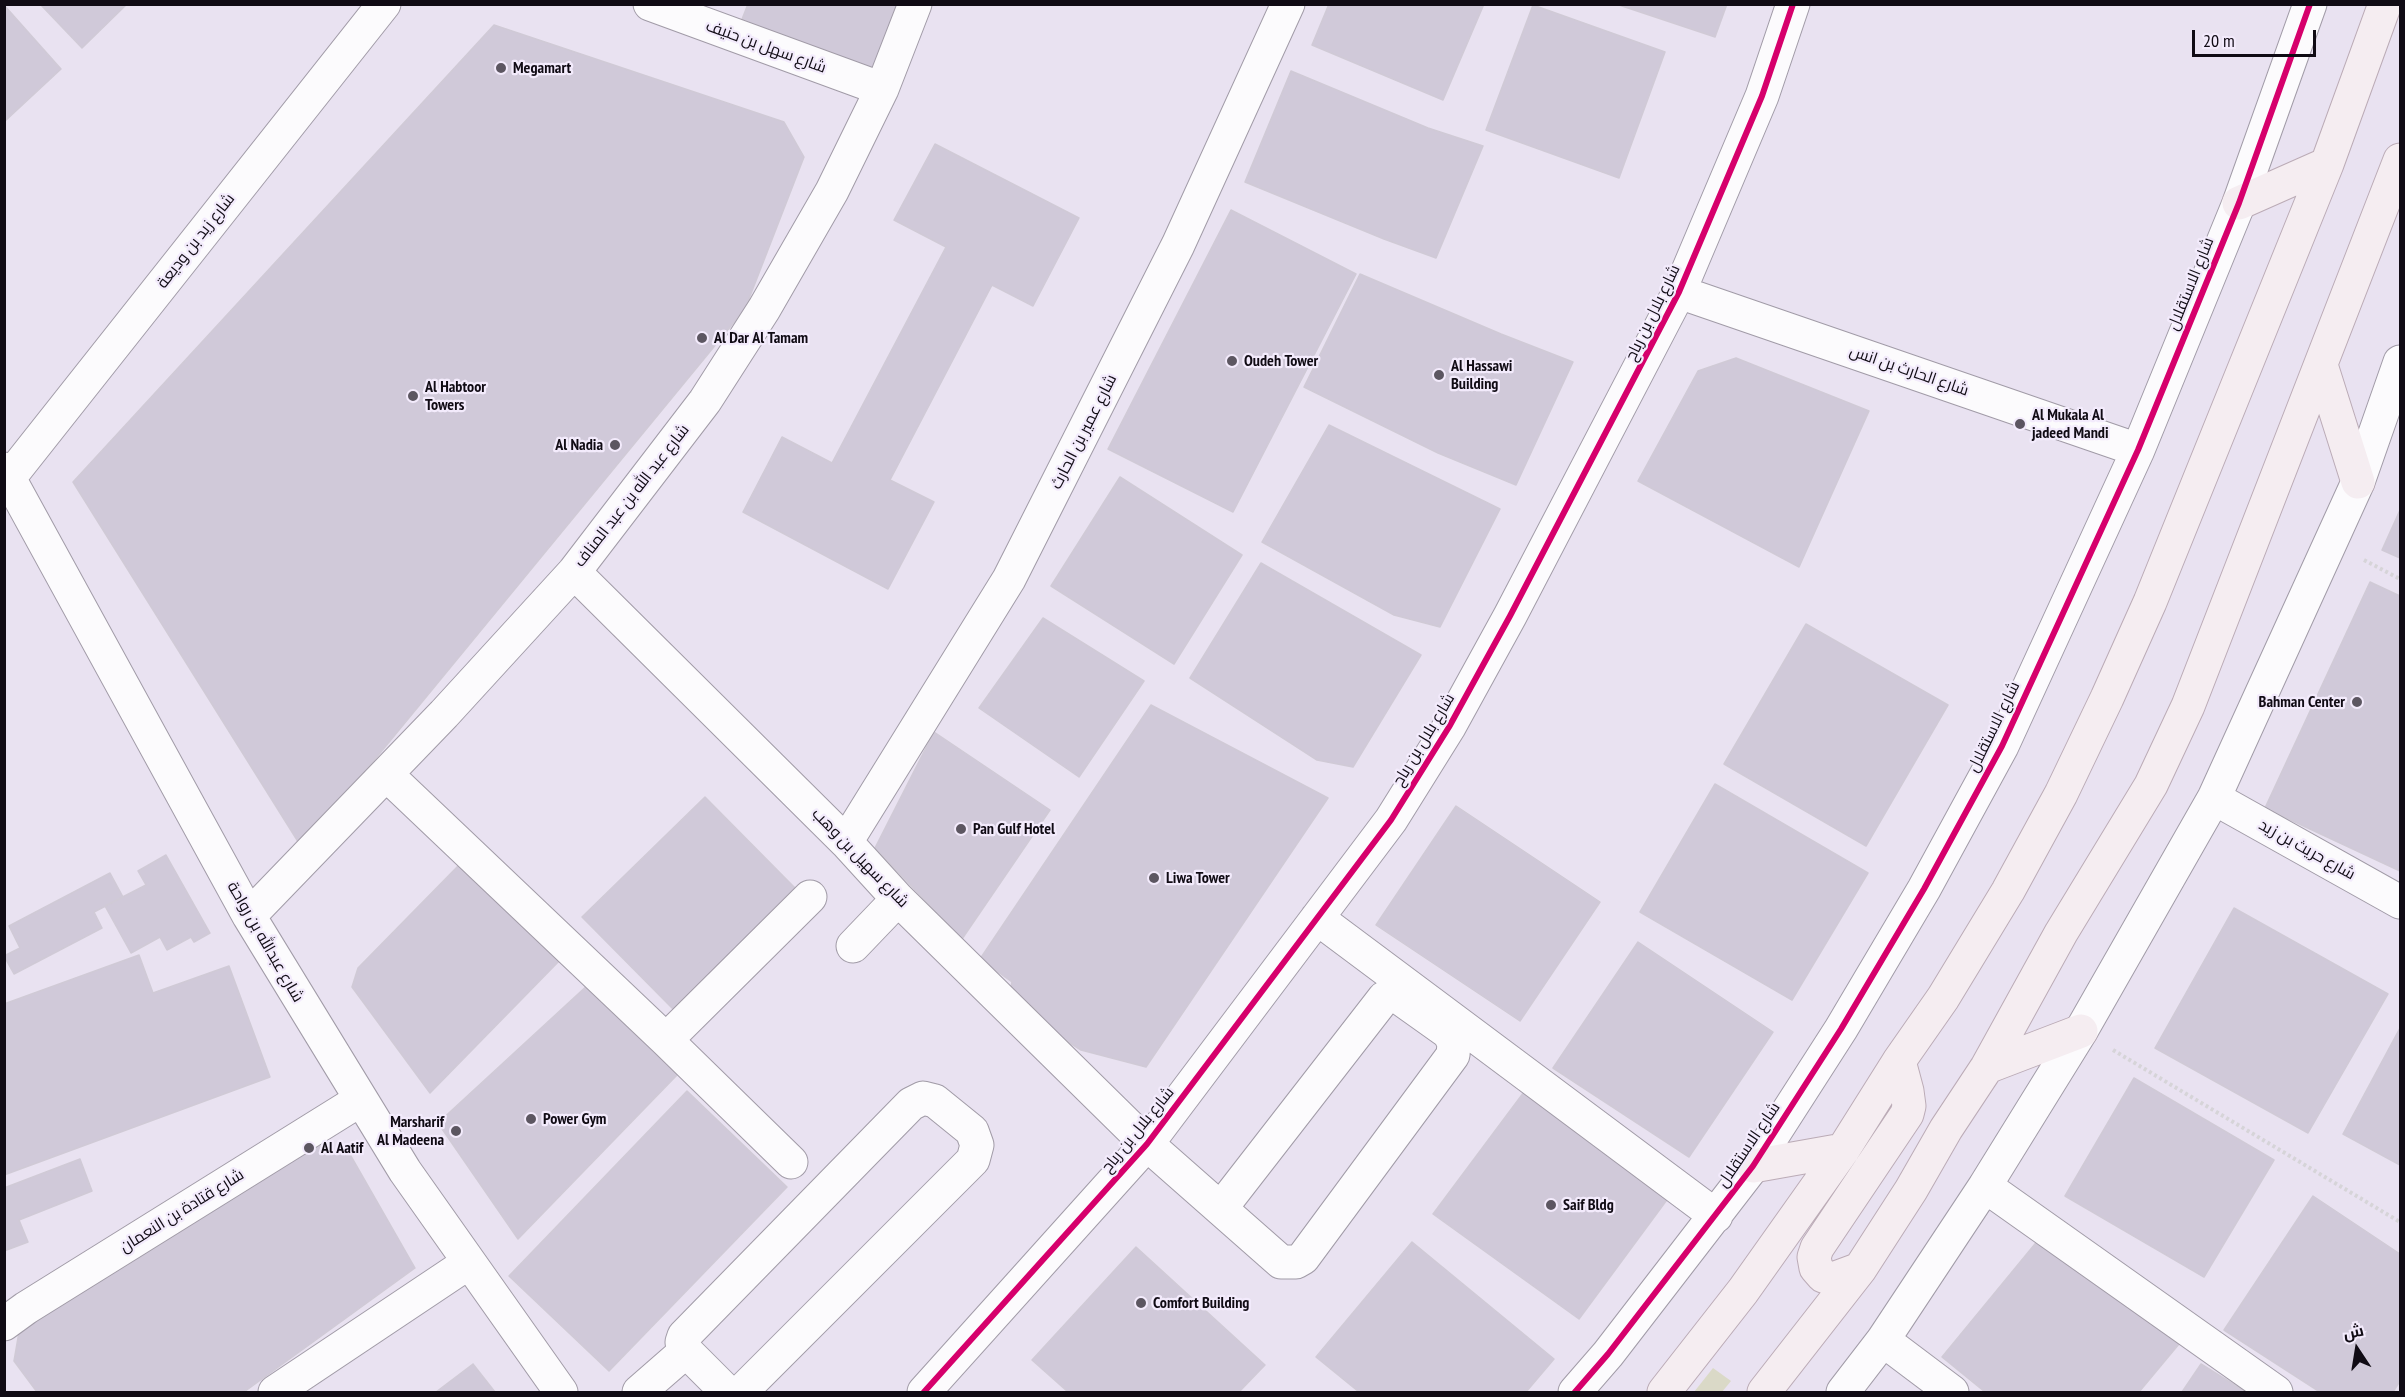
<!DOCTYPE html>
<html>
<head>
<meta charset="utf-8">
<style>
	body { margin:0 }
	#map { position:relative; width:2405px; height:1397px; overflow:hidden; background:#e9e2f1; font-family:"PT Sans Narrow",Cairo,sans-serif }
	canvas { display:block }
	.frame { position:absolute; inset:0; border:6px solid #100b14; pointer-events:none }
	.north { position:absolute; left:2327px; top:1319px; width:60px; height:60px; -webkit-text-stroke:4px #f3ebfc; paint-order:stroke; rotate:348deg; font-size:16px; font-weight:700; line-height:24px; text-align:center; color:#100b14 }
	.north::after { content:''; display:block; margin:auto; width:21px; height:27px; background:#100b14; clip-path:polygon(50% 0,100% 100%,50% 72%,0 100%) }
	.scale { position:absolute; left:2192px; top:30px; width:124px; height:27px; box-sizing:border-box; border:3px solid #100b14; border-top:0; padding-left:8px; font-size:18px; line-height:21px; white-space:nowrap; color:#100b14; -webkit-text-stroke:4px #f3ebfc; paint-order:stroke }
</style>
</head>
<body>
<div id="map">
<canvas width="2405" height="1397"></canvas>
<div class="frame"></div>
<div class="north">ش</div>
<div class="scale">20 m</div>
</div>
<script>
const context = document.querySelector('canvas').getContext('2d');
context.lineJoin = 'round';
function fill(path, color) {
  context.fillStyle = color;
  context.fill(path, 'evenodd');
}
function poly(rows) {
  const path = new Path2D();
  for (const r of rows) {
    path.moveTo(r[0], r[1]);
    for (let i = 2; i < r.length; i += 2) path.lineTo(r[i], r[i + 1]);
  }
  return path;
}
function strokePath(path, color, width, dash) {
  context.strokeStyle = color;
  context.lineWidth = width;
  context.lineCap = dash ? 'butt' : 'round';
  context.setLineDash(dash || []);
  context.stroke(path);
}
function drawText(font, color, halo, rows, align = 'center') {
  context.font = font + ' "PT Sans Narrow",Cairo,sans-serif';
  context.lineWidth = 4.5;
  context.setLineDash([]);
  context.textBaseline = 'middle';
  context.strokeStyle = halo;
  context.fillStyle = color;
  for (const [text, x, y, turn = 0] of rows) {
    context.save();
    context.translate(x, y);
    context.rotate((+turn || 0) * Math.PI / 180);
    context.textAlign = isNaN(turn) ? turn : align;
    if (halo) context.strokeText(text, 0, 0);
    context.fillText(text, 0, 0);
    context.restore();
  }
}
fill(poly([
	[1713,1368,1731,1381,1722,1392,1694,1392]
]), '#dad9c7');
const building = poly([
	[40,4,127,4,82,48,40,4],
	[748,4,901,4,872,78,739,27,748,4],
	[1329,4,1484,4,1443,100,1312,45,1329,4],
	[1616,4,1727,4,1715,37,1616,4],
	[4,5,61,69,4,122,4,5],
	[1533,5,1665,52,1619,178,1486,130,1533,5],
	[494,25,784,122,804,157,745,309,302,848,73,482,494,25],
	[1291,71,1428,128,1483,146,1436,258,1384,239,1245,182,1291,71],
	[935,144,1079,218,1033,306,992,285,890,480,934,502,888,589,743,512,782,437,832,463,946,247,894,220,935,144],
	[1231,210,1356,274,1233,512,1108,449,1231,210],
	[1360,274,1501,334,1573,362,1516,485,1438,453,1304,387,1360,274],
	[1736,358,1869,411,1799,567,1638,481,1698,371,1736,358],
	[1329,425,1500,509,1440,627,1394,615,1262,542,1329,425],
	[1120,477,1242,555,1174,664,1051,586,1120,477],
	[2400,510,2400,558,2382,550,2400,510],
	[1261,563,1421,655,1353,767,1317,760,1190,678,1261,563],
	[2370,582,2400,596,2400,871,2265,808,2370,582],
	[1043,618,1144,681,1079,777,979,708,1043,618],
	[1806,624,1948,705,1866,846,1724,764,1806,624],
	[1151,705,1328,798,1146,1067,1081,1050,1034,1020,1036,1009,1010,993,1012,982,980,959,1151,705],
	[934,732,1050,810,962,939,875,848,934,732],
	[1715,784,1868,873,1792,1000,1640,912,1715,784],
	[705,797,796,889,673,1009,582,917,705,797],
	[1456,806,1600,902,1520,1021,1376,925,1456,806],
	[166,855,210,933,194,942,191,937,167,950,160,937,131,953,105,906,146,885,138,871,166,855],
	[460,864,563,957,430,1093,352,987,358,968,460,864],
	[110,873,123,897,94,912,102,928,14,974,4,956,20,948,9,926,110,873],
	[2234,908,2388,994,2308,1133,2155,1048,2234,908],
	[1638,942,1773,1032,1689,1157,1553,1068,1638,942],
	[139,955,153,993,229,966,270,1077,4,1175,4,1004,139,955],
	[590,983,678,1074,518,1239,438,1123,590,983],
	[2400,1028,2400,1165,2343,1134,2400,1028],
	[2134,1078,2274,1160,2204,1277,2065,1196,2134,1078],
	[687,1091,787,1187,609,1371,509,1276,687,1091],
	[1524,1092,1669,1197,1579,1319,1433,1214,1524,1092],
	[311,1143,351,1156,415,1268,244,1392,37,1392,14,1361,22,1315,311,1143],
	[80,1159,92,1191,19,1220,28,1242,4,1251,4,1188,80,1159],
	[2313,1196,2400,1254,2400,1381,2393,1392,2320,1392,2224,1330,2313,1196],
	[2044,1233,2179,1344,2139,1392,1985,1392,1942,1357,2044,1233],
	[1412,1242,1554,1359,1526,1392,1359,1392,1316,1357,1412,1242],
	[1136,1247,1265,1365,1239,1392,1068,1392,1032,1360,1136,1247],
	[473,1364,495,1392,436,1392,473,1364],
	[2201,1364,2246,1392,2182,1392,2201,1364]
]);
fill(building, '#d0c9d9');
strokePath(building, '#d0cad6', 1.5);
const minor = poly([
	[650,4,882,89],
	[1679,292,2138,450],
	[4,469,249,916,405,1171,561,1392],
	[9,478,384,4],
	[574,572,846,842,898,899,1147,1144,1281,1262,1296,1262,1303,1258,1453,1055,1454,1043,1449,1033,1397,996,1391,995,1384,998,1221,1208],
	[386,774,666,1040,791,1162],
	[2214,798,2400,902],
	[846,842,1009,579,1178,245,1288,4],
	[249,916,444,714,574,572,705,401,764,309,832,191,882,89,915,4],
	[1317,918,1716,1216],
	[853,946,898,899],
	[666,1040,810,897],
	[1985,1186,2276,1392],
	[4,1324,26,1308,360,1100],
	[1883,1340,1952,1392],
	[275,1392,468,1263],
	[639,1392,686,1351],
	[727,1392,683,1348,682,1342,684,1336,911,1104,923,1098,935,1101,972,1131,977,1145,973,1160,741,1392],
	[924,1392,1147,1144,1391,820,1449,727,1510,616,1679,292,1762,96,1793,4],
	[1575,1392,1608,1354,1753,1166,1841,1029,1924,889,2002,746,2138,450,2239,203,2310,4],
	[1843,1392,1883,1340,1985,1186,2081,1031,2214,798,2358,482,2400,362]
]);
const major = poly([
	[2239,203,2327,164],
	[2321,365,2358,482],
	[1987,1067,2081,1031],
	[1753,1166,1843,1150],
	[1860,1269,1833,1279,1823,1276,1816,1268,1814,1257,1817,1248,1907,1114,1909,1106,1907,1091,1899,1061],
	[1664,1392,1743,1291,1843,1150,1899,1061,1943,998,2008,891,2061,794,2107,698,2150,602,2327,164,2385,4],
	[1764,1392,1860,1269,1911,1190,1946,1129,1987,1067,2061,933,2151,785,2188,706,2400,160]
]);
strokePath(minor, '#a19ba7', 35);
strokePath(major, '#bbabb6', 35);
strokePath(poly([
	[2364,560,2400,579],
	[2113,1050,2400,1222]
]), '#d6d4d8', 4, [3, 3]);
strokePath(minor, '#fcfbfd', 33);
strokePath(major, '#f5edf1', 33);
strokePath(poly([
	[924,1392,1147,1144,1391,820,1449,727,1510,616,1679,292,1762,96,1793,4],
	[1575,1392,1608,1354,1753,1166,1841,1029,1924,889,2002,746,2138,450,2239,203,2310,4]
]), '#d6006c', 6);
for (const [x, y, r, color] of [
	[501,68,6,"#5c5661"],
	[702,338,6,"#5c5661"],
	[1232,361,6,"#5c5661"],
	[1439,375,6,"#5c5661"],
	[413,396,6,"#5c5661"],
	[2020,424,6,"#5c5661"],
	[615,445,6,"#5c5661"],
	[2357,702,6,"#5c5661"],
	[961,829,6,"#5c5661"],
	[1154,878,6,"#5c5661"],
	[531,1119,6,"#5c5661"],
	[456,1131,6,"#5c5661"],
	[309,1148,6,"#5c5661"],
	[1551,1205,6,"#5c5661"],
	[1141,1303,6,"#5c5661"]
]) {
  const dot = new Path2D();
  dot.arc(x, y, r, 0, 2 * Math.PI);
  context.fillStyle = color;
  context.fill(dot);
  strokePath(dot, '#f3ebfc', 2);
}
drawText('16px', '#100b14', '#f3ebfc', [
	["شارع سهل بن حنيف",766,47,20],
	["شارع زيد بن وديعة",196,241,-52],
	["شارع الاستقلال",2191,284,-68],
	["شارع بلال بن رباح",1653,313,-64],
	["شارع الحارث بن انس",1909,371,19],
	["شارع عمير بن الحارث",1084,432,-63],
	["شارع عبد الله بن عبد المناف",632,496,-52],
	["شارع الاستقلال",1994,727,-64],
	["شارع بلال بن رباح",1424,740,-59],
	["شارع حريث بن زيد",2307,850,29],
	["شارع سهيل بن وهب",860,858,46],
	["شارع عبدالله بن رواحة",265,942,60],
	["شارع بلال بن رباح",1138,1130,-51],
	["شارع الاستقلال",1749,1145,-56],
	["شارع قتادة بن النعمان",182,1211,-32]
]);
drawText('bold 16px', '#100b14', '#f3ebfc', [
	["Megamart",513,68],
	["Al Dar Al Tamam",714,338],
	["Oudeh Tower",1244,361],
	["Al Hassawi",1451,366],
	["Building",1451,384],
	["Al Habtoor",425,387],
	["Towers",425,405],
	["Al Mukala Al",2032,415],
	["jadeed Mandi",2032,433],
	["Al Nadia",603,445,"right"],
	["Bahman Center",2345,702,"right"],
	["Pan Gulf Hotel",973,829],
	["Liwa Tower",1166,878],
	["Power Gym",543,1119],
	["Marsharif",444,1122,"right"],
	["Al Madeena",444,1140,"right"],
	["Al Aatif",321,1148],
	["Saif Bldg",1563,1205],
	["Comfort Building",1153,1303]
], 'left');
</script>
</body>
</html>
